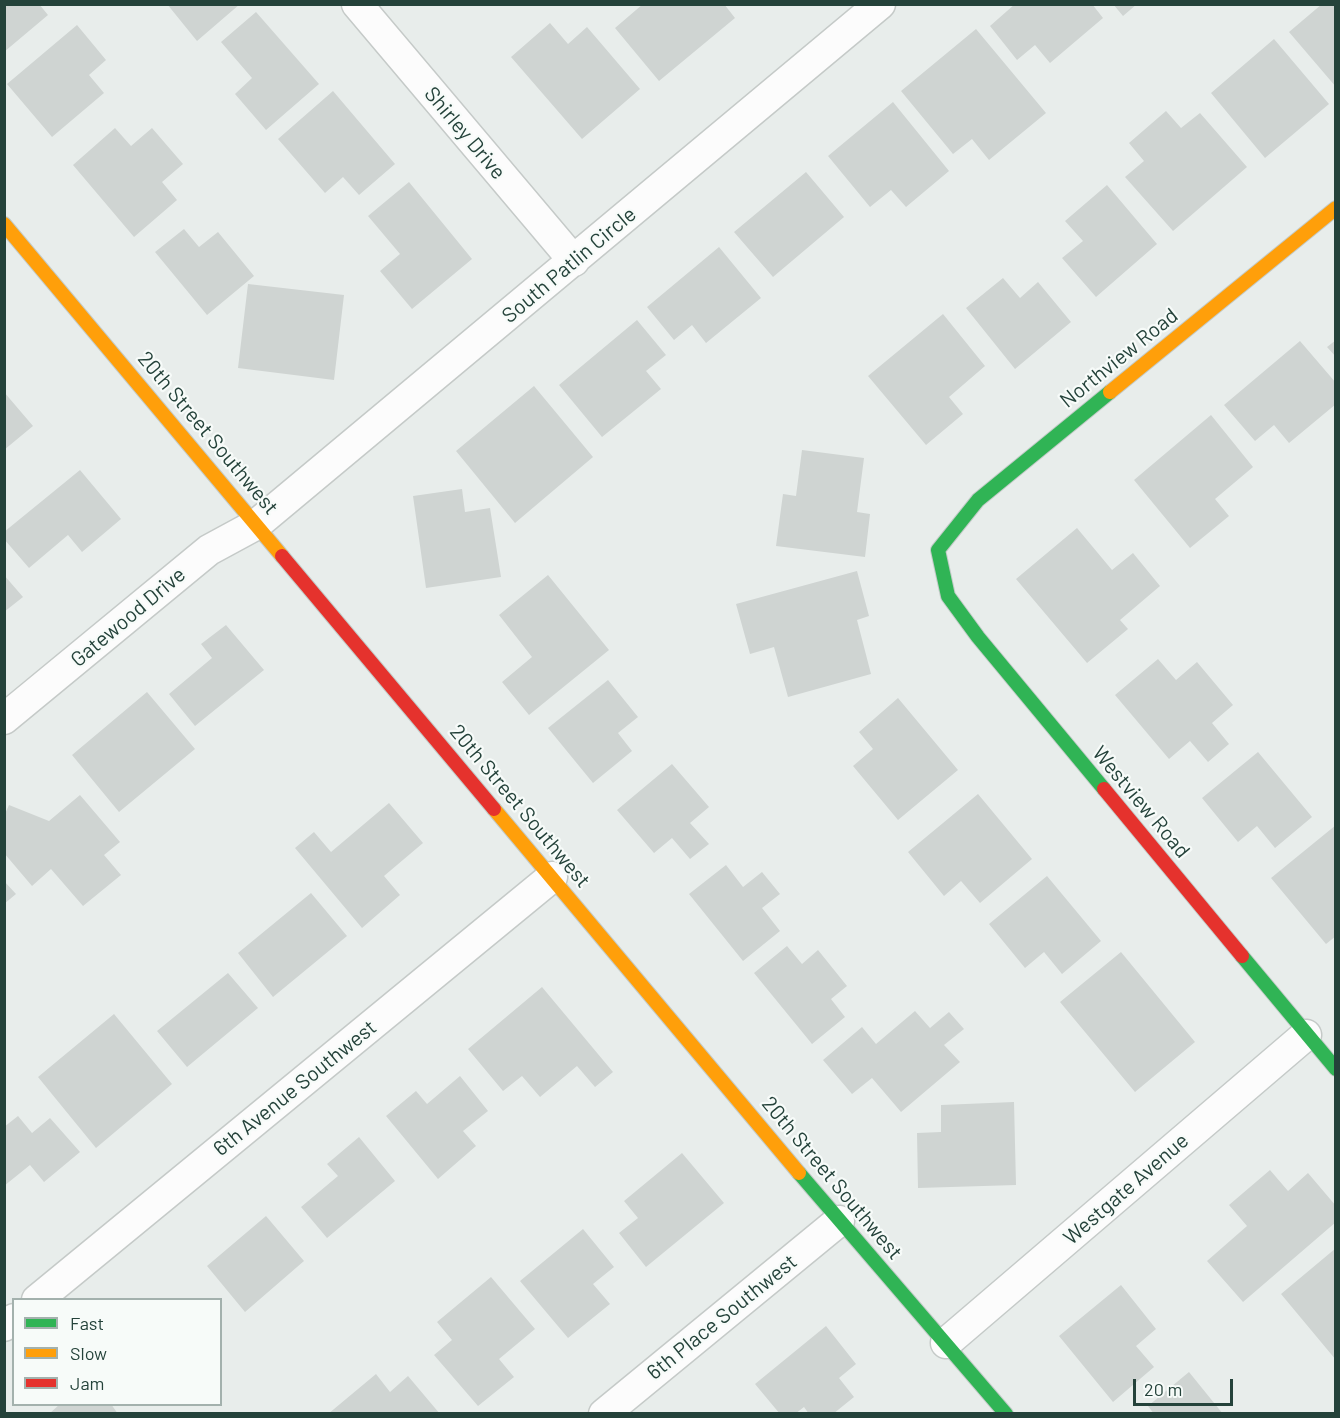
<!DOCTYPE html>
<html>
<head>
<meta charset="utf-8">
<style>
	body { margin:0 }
	#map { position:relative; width:1340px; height:1418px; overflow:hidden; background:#e8edeb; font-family:Barlow,sans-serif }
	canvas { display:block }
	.frame { position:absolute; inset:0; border:6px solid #24423a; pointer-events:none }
	.legend { position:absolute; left:12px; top:1298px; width:210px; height:108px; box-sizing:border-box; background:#f7fbf9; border:2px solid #a3b1ad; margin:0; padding:8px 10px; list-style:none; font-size:18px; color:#24423a }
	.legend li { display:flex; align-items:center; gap:12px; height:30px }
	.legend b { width:30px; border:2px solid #a3b1ad }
	.scale { position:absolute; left:1133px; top:1379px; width:100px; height:27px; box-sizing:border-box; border:3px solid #24423a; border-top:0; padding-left:8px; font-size:18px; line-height:21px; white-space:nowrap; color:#24423a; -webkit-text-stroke:4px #f7fbf9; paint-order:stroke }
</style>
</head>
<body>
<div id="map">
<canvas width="1340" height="1418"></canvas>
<div class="frame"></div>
<ul class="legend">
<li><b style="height:8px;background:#30b455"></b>Fast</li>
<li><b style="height:8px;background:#ff9f0a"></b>Slow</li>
<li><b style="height:8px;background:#e5322d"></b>Jam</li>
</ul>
<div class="scale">20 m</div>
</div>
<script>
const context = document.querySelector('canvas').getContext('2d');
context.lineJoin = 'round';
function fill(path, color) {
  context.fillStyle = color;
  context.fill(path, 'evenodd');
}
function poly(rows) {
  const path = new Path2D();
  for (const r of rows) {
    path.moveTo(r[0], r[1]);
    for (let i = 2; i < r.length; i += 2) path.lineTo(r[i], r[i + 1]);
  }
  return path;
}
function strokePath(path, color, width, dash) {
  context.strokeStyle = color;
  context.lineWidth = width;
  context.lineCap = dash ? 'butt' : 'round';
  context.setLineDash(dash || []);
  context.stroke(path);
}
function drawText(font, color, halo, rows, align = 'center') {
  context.font = font + ' Barlow,sans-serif';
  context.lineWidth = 4.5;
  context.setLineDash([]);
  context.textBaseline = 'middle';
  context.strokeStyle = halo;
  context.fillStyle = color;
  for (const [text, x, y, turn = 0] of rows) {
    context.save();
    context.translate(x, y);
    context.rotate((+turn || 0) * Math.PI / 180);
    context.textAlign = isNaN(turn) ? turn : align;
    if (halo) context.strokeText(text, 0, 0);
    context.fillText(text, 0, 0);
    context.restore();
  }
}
fill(poly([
	[4,4,39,4,48,15,4,52],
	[167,4,240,4,197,41],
	[643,4,724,4,735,18,659,81,615,28],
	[1015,4,1092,4,1103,18,1050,63,1035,45,1017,60,990,26],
	[1113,4,1137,4,1123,16],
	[1322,4,1336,4,1336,87,1289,32],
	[256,12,319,84,266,130,235,94,252,78,221,42],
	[550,23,568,44,587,27,640,89,582,139,511,57],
	[77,25,106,60,89,75,104,93,52,137,7,84],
	[976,29,1046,113,989,160,972,139,953,154,901,91],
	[1274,39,1329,104,1265,158,1211,93],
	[333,91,395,164,359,195,343,177,325,193,278,139],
	[893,102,949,171,906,207,891,190,870,207,828,156],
	[1166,111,1181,128,1200,113,1247,167,1173,231,1125,177,1144,161,1129,143],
	[115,128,131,146,152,128,183,164,162,182,177,200,134,237,73,165],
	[806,172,844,217,773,277,734,232],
	[409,182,472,259,412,309,380,271,400,254,368,216],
	[1107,185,1157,244,1096,297,1062,258,1083,241,1065,221],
	[184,229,199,247,218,232,254,276,207,315,155,252],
	[719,247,761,298,706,343,692,325,674,340,647,307],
	[1003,278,1020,298,1038,282,1071,322,1015,369,966,308],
	[248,284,344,295,334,380,238,368],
	[943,314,985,366,949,397,963,414,926,445,868,376],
	[637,320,666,355,646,371,661,389,602,437,559,385],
	[1336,340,1336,357,1327,347],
	[1300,341,1336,383,1336,404,1289,443,1274,425,1255,441,1224,405],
	[534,386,593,457,515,523,456,451],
	[4,392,33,426,4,450],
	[1211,415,1253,467,1215,499,1229,516,1190,548,1134,480],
	[802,450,864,458,857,512,870,514,865,557,776,546,783,494,796,496],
	[80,470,121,519,82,552,68,535,29,568,4,539,4,532],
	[462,489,465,512,490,508,501,577,426,588,413,496],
	[1077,528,1112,570,1133,553,1160,586,1120,620,1128,629,1087,663,1016,579],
	[857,571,869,616,857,620,871,674,788,697,774,647,750,654,736,604],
	[4,575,23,597,4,612],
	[548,575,609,650,529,715,502,682,532,657,499,615],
	[226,625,264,670,195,726,169,694,212,658,201,644],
	[1158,659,1176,680,1197,662,1233,705,1212,723,1229,744,1208,762,1190,741,1169,759,1115,695],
	[608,680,638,717,618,733,632,751,593,783,548,728],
	[147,692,195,749,119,812,72,755],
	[898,698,958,770,898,820,853,766,873,749,859,732],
	[1258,752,1312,817,1275,848,1257,826,1238,842,1202,798],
	[672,764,709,807,690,823,709,844,690,859,672,838,654,853,617,810],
	[978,794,1032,859,980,903,961,881,944,896,908,852],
	[80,795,120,842,104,855,121,875,83,906,51,869,32,886,4,853,4,816,9,805,49,821],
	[389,803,423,843,384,876,400,895,362,928,295,848,314,832,331,852],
	[1336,825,1336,936,1326,944,1271,878],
	[726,865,743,887,762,872,780,894,762,908,780,931,743,961,689,894],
	[1047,876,1101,941,1062,974,1044,952,1025,968,989,924],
	[4,881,16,894,4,904],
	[311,893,347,936,273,997,238,953],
	[787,946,802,964,818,950,847,986,831,999,845,1017,812,1044,754,973],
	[1121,952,1195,1042,1135,1092,1060,1002],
	[228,973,258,1008,187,1067,157,1031],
	[542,987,613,1072,595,1087,577,1066,540,1097,522,1076,503,1091,468,1049],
	[915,1011,930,1028,949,1012,964,1029,944,1045,960,1062,901,1112,872,1078,852,1094,823,1060,862,1027,876,1044],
	[114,1014,172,1084,96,1148,38,1077],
	[460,1076,488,1111,463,1131,476,1146,438,1179,386,1116,416,1091,427,1104],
	[1014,1102,1016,1185,918,1188,917,1133,941,1132,941,1105],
	[18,1116,32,1133,50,1118,80,1152,44,1182,30,1165,4,1186,4,1127],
	[359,1137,395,1181,327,1238,301,1207,338,1176,327,1164],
	[682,1153,724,1203,646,1267,619,1233,638,1218,624,1201],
	[1270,1170,1288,1191,1308,1173,1336,1206,1336,1222,1243,1302,1207,1261,1247,1226,1229,1205],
	[266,1216,304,1261,245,1312,207,1266],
	[583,1229,614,1267,593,1284,610,1304,568,1338,520,1281],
	[1336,1248,1336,1360,1281,1294],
	[491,1277,535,1329,499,1359,514,1377,478,1406,434,1355,452,1340,437,1322],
	[1121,1285,1156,1329,1136,1346,1154,1367,1113,1402,1059,1336],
	[826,1326,856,1364,839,1378,854,1397,833,1414,809,1414,804,1407,795,1414,780,1414,755,1384],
	[1189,1372,1223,1414,1154,1414,1148,1406],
	[376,1374,390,1392,408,1376,440,1414,328,1414],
	[60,1404,111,1404,118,1414,49,1414]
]), '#cfd4d2');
const street = poly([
	[357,4,574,261],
	[4,719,209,550,257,524,880,4],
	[37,1300,552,877],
	[4,1326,14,1319],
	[946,1343,1306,1035],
	[604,1414,839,1221]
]);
const fast = poly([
	[1104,789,978,637,948,596,938,550,978,500,1110,392],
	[1242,956,1336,1069],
	[799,1173,1006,1414]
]);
const slow = poly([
	[4,224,282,556],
	[1110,392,1336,208],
	[494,809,799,1173]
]);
const jam = poly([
	[282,556,494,809],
	[1104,789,1242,956]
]);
strokePath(street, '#c5cac8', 33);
strokePath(fast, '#c3cbc8', 16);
strokePath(slow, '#c3cbc8', 16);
strokePath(jam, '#c3cbc8', 16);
strokePath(street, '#fcfcfc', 30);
strokePath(fast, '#30b455', 14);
strokePath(slow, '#ff9f0a', 14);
strokePath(jam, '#e5322d', 14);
drawText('21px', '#24423a', '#f7fbf9', [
	["Shirley Drive",465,133,50],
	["South Patlin Circle",569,265,-40],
	["Northview Road",1119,358,-39],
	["20th Street Southwest",208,433,50],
	["Gatewood Drive",128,617,-40],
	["Westview Road",1141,802,50],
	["20th Street Southwest",520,806,50],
	["6th Avenue Southwest",295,1088,-39],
	["20th Street Southwest",832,1178,50],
	["Westgate Avenue",1126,1189,-41],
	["6th Place Southwest",722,1317,-39]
]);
</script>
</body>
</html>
